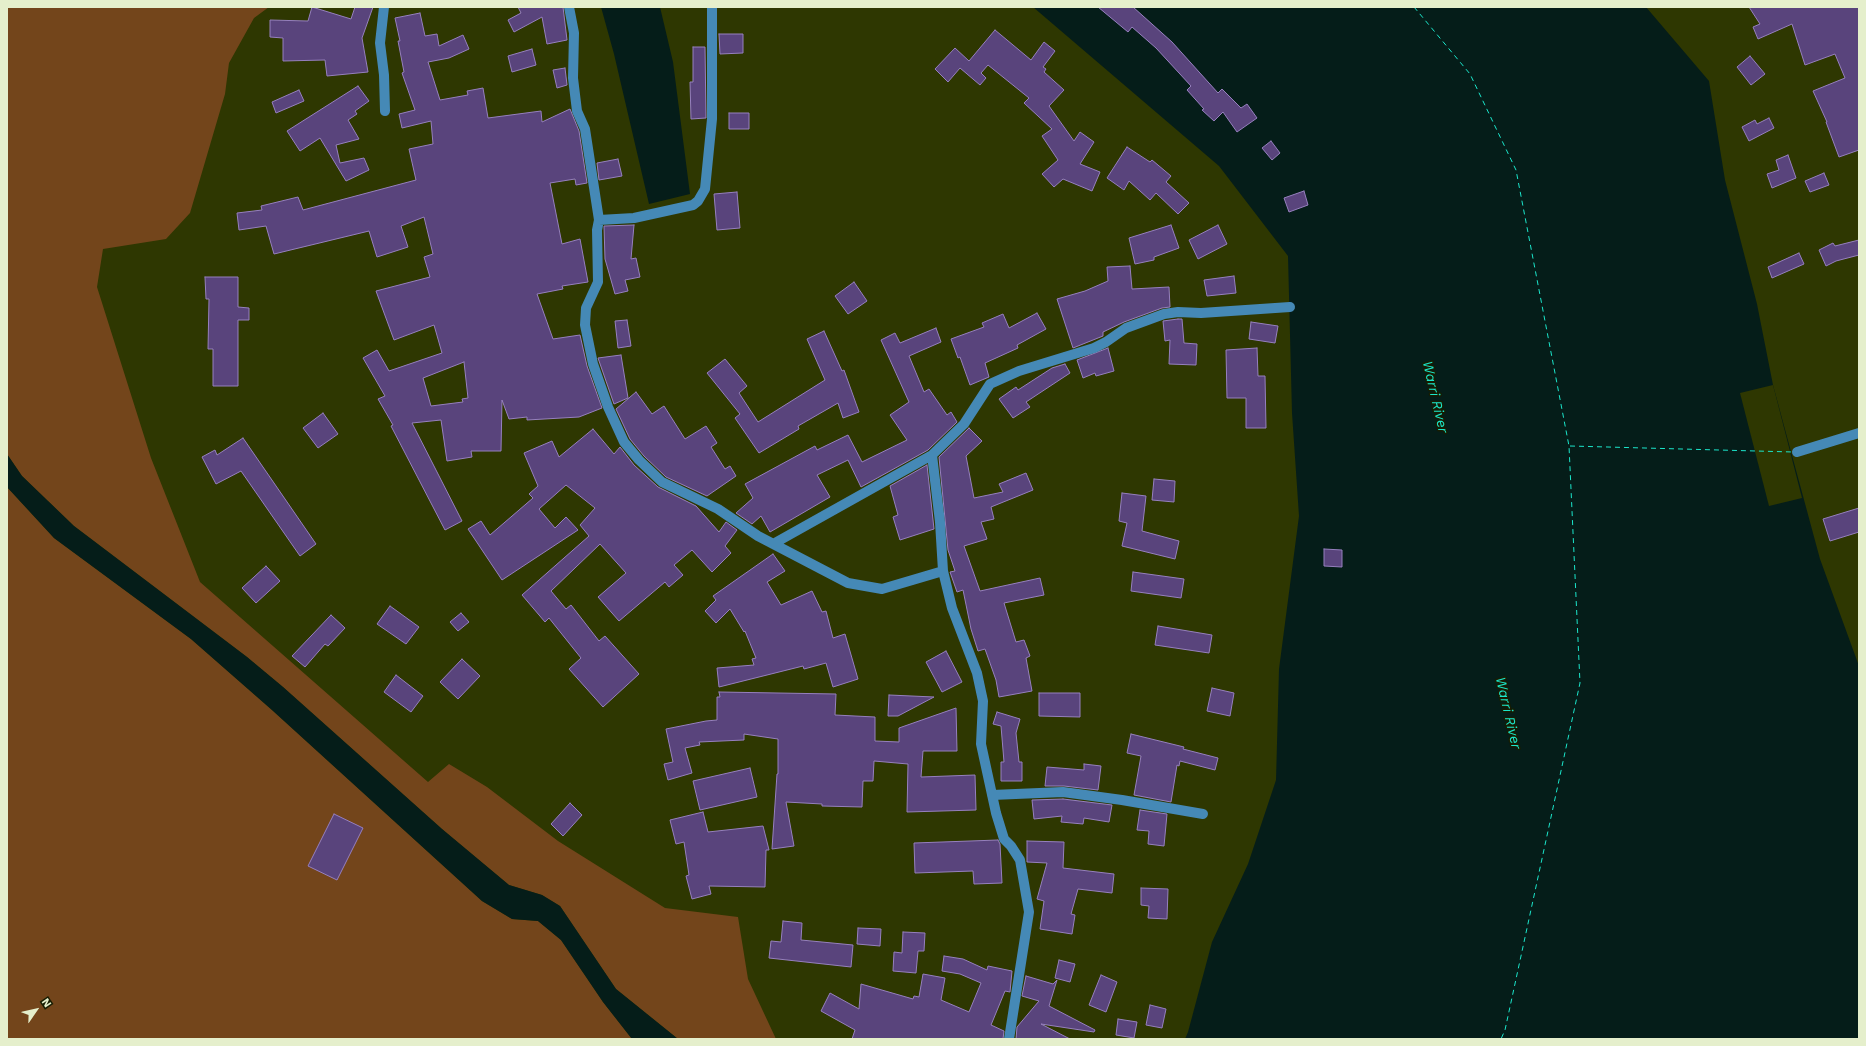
<!DOCTYPE html>
<html>
<head>
<meta charset="utf-8">
<style>
	body { margin:0 }
	#map { position:relative; width:1866px; height:1046px; overflow:hidden; background:#2e3701; font-family:"Work Sans",sans-serif }
	canvas { display:block }
	.frame { position:absolute; inset:0; border:8px solid #e5efcc; pointer-events:none }
	.north { position:absolute; left:16px; top:990px; width:40px; height:40px; -webkit-text-stroke:3px #171d02; paint-order:stroke; rotate:56deg; font-size:11px; font-weight:700; line-height:16px; text-align:center; color:#e5efcc }
	.north::after { content:''; display:block; margin:auto; width:14px; height:18px; background:#e5efcc; clip-path:polygon(50% 0,100% 100%,50% 72%,0 100%) }
</style>
</head>
<body>
<div id="map">
<canvas width="1866" height="1046"></canvas>
<div class="frame"></div>
<div class="north">N</div>
</div>
<script>
const context = document.querySelector('canvas').getContext('2d');
context.lineJoin = 'round';
function fill(path, color) {
  context.fillStyle = color;
  context.fill(path, 'evenodd');
}
function poly(rows) {
  const path = new Path2D();
  for (const r of rows) {
    path.moveTo(r[0], r[1]);
    for (let i = 2; i < r.length; i += 2) path.lineTo(r[i], r[i + 1]);
  }
  return path;
}
function strokePath(path, color, width, dash) {
  context.strokeStyle = color;
  context.lineWidth = width;
  context.lineCap = dash ? 'butt' : 'round';
  context.setLineDash(dash || []);
  context.stroke(path);
}
function drawText(font, color, halo, rows, align = 'center') {
  context.font = font + ' "Work Sans",sans-serif';
  context.lineWidth = 3;
  context.setLineDash([]);
  context.textBaseline = 'middle';
  context.strokeStyle = halo;
  context.fillStyle = color;
  for (const [text, x, y, turn = 0] of rows) {
    context.save();
    context.translate(x, y);
    context.rotate((+turn || 0) * Math.PI / 180);
    context.textAlign = isNaN(turn) ? turn : align;
    if (halo) context.strokeText(text, 0, 0);
    context.fillText(text, 0, 0);
    context.restore();
  }
}
fill(poly([
	[7,7,269,7,254,18,229,63,225,94,190,213,166,239,103,249,97,287,151,458,200,582,428,782,449,764,487,787,558,841,665,908,738,917,748,979,776,1039,678,1039,616,989,560,906,542,895,509,885,442,829,283,687,247,657,74,526,22,476,7,454],
	[7,487,54,538,191,639,272,710,482,901,512,919,538,921,561,940,603,1002,632,1039,7,1039]
]), '#73451b');
fill(poly([
	[601,7,660,7,673,62,690,194,649,204,614,54],
	[1033,7,1646,7,1709,81,1725,180,1757,304,1773,385,1820,559,1859,666,1859,1039,1185,1039,1188,1032,1212,942,1248,864,1276,780,1279,669,1299,516,1292,413,1288,256,1219,166],
	[7,454,22,476,74,526,247,657,283,687,442,829,509,885,542,895,560,906,616,989,678,1039,632,1039,603,1002,561,940,538,921,512,919,482,901,272,710,191,639,54,538,7,487]
]), '#051d19');
fill(poly([
	[1773,385,1802,498,1769,506,1740,393]
]), '#2e3701');
strokePath(poly([
	[1414,7,1470,74,1516,170,1569,446,1580,683,1505,1030,1501,1039],
	[1570,446,1793,452]
]), '#1be6cb', 1, [5, 4]);
const building = poly([
	[312,7,351,19,355,7,373,7,362,38,368,72,327,76,325,60,283,61,283,38,270,37,270,20,308,21,312,7],
	[518,7,563,7,567,40,547,44,542,17,514,32,508,20,521,13,518,7],
	[1098,7,1133,7,1172,42,1218,93,1222,89,1241,108,1247,104,1257,118,1237,132,1223,112,1214,121,1202,110,1204,109,1187,90,1191,86,1156,48,1132,27,1128,32,1098,7],
	[1749,7,1859,7,1859,150,1839,157,1826,122,1827,122,1813,91,1845,78,1835,54,1805,65,1792,24,1758,39,1753,27,1760,24,1749,7],
	[420,13,425,36,437,34,439,46,463,35,469,49,449,58,428,62,440,100,468,95,467,91,483,88,488,118,541,111,542,122,570,109,579,131,587,183,576,185,575,179,550,183,562,244,580,239,588,282,562,286,563,289,537,294,553,339,580,335,587,366,602,408,579,417,527,420,527,417,509,419,502,400,501,451,471,451,472,457,447,461,441,420,412,423,462,521,445,530,391,426,393,425,378,399,385,396,363,358,377,350,389,371,442,353,434,325,394,340,376,291,430,277,424,257,433,254,424,217,401,226,408,247,377,257,369,231,274,254,266,226,239,230,237,213,262,210,261,206,298,197,303,210,416,180,409,149,433,144,431,121,402,128,399,114,415,110,402,73,404,72,398,41,400,41,395,18,420,13],
	[464,362,468,398,462,399,463,402,431,406,423,378,464,362],
	[995,30,1031,60,1044,42,1055,51,1043,67,1046,69,1044,72,1064,90,1049,106,1074,141,1080,132,1094,142,1080,164,1100,172,1092,191,1063,179,1054,187,1042,174,1058,160,1042,136,1052,129,1024,103,1029,98,988,65,981,73,986,78,980,85,960,68,948,82,935,69,955,48,969,61,995,30],
	[719,34,743,34,743,53,720,54,719,34],
	[693,47,705,47,706,118,691,119,690,82,693,82,693,47],
	[532,49,536,65,512,72,508,56,532,49],
	[1750,56,1765,74,1751,85,1737,67,1750,56],
	[565,68,567,85,557,88,553,70,565,68],
	[358,86,369,101,355,111,357,114,348,120,359,139,336,145,340,163,364,158,369,170,346,181,320,138,300,151,287,131,358,86],
	[299,90,304,101,276,113,272,102,299,90],
	[729,113,749,113,749,129,729,129,729,113],
	[1769,118,1774,128,1749,141,1742,127,1755,120,1757,124,1769,118],
	[1271,141,1280,153,1272,160,1262,148,1271,141],
	[1127,147,1150,162,1152,160,1171,176,1166,182,1189,203,1178,214,1156,193,1150,200,1129,181,1124,190,1107,178,1127,147],
	[1788,155,1796,178,1772,188,1767,174,1779,170,1776,160,1788,155],
	[618,159,622,176,599,180,597,163,618,159],
	[1824,173,1829,185,1810,192,1805,181,1824,173],
	[1304,191,1308,205,1289,212,1284,198,1304,191],
	[737,192,740,228,717,230,714,194,737,192],
	[634,225,631,259,636,258,640,277,625,280,628,291,615,294,605,259,604,226,634,225],
	[1171,225,1179,248,1154,257,1154,260,1135,264,1129,238,1171,225],
	[1218,225,1227,244,1198,259,1189,240,1218,225],
	[1859,240,1859,255,1836,261,1826,266,1819,250,1833,243,1835,246,1859,240],
	[1799,253,1804,264,1772,278,1768,267,1799,253],
	[1130,266,1132,289,1169,287,1170,307,1162,308,1124,322,1103,332,1103,336,1073,348,1057,299,1085,291,1108,281,1107,267,1130,266],
	[1234,276,1236,293,1207,296,1204,280,1234,276],
	[205,277,238,277,238,307,249,308,249,320,238,320,238,386,213,386,213,349,208,349,209,299,206,299,205,277],
	[854,282,867,301,848,314,835,296,854,282],
	[1037,313,1046,329,1017,345,1018,348,985,363,989,377,970,385,960,357,958,358,951,339,984,327,982,323,1003,314,1009,328,1037,313],
	[1178,319,1182,319,1184,343,1197,344,1196,365,1169,364,1170,340,1165,341,1163,321,1178,319],
	[627,320,631,346,618,348,615,321,627,320],
	[1251,322,1278,326,1275,343,1249,339,1251,322],
	[936,328,941,342,909,356,924,392,929,389,947,415,951,412,957,422,928,450,861,487,848,460,817,475,830,497,770,532,761,516,752,524,736,513,753,498,745,484,815,446,817,450,848,435,862,462,907,440,890,415,909,402,881,340,895,333,900,343,936,328],
	[824,331,842,371,844,370,859,412,843,418,838,403,798,426,799,429,759,453,735,418,740,414,707,373,725,359,747,386,739,393,758,422,825,380,807,339,824,331],
	[1108,348,1114,371,1096,376,1095,373,1083,378,1077,360,1108,348],
	[1257,348,1258,376,1265,376,1266,428,1246,428,1246,398,1227,398,1226,350,1257,348],
	[621,355,628,398,614,404,598,358,621,355],
	[1065,364,1070,373,1026,402,1030,407,1013,418,999,399,1016,387,1018,390,1052,368,1065,364],
	[636,392,652,414,664,406,685,439,706,426,717,443,711,447,725,469,730,466,736,476,707,496,666,477,644,456,630,439,616,409,636,392],
	[323,413,338,434,318,448,303,428,323,413],
	[969,428,982,441,966,456,974,498,1003,492,999,484,1026,473,1033,490,991,507,994,519,981,522,987,539,964,546,980,591,1040,578,1044,595,1004,603,1016,642,1024,640,1030,656,1026,658,1032,691,999,697,996,680,985,649,978,651,971,629,963,590,957,592,950,572,955,571,948,550,939,457,969,428],
	[593,429,614,454,620,447,634,465,658,487,696,506,719,532,726,522,737,530,725,546,731,553,712,572,692,550,674,565,683,575,669,587,665,582,619,621,598,597,626,573,600,544,551,591,566,609,571,605,599,641,605,636,639,674,603,707,569,669,581,658,549,618,545,622,522,595,589,536,580,525,595,508,566,485,539,509,555,528,566,517,578,530,502,580,468,529,481,521,490,535,533,498,529,494,538,486,524,453,552,441,559,457,593,429],
	[243,438,316,544,300,556,241,471,216,484,202,457,215,450,217,455,243,438],
	[927,465,934,529,900,540,893,517,898,515,890,486,927,465],
	[1154,479,1175,481,1174,502,1152,500,1154,479],
	[1122,493,1146,496,1142,531,1179,541,1175,559,1122,546,1127,523,1119,521,1122,493],
	[1859,508,1859,532,1830,541,1823,519,1859,508],
	[1324,549,1342,550,1342,567,1324,566,1324,549],
	[773,554,785,571,767,582,781,605,812,591,822,612,826,611,833,638,845,634,858,679,833,687,826,663,804,669,803,666,719,687,717,668,754,665,752,659,756,658,745,631,744,632,730,609,716,623,705,611,716,600,713,596,773,554],
	[266,566,280,581,256,603,242,588,266,566],
	[1133,572,1184,579,1181,598,1131,591,1133,572],
	[390,606,419,627,406,644,377,624,390,606],
	[461,613,469,622,458,631,450,622,461,613],
	[331,615,345,628,328,646,325,644,305,667,292,656,331,615],
	[1158,626,1212,635,1209,653,1155,645,1158,626],
	[946,651,962,682,942,692,926,662,946,651],
	[462,659,480,676,458,699,440,682,462,659],
	[396,675,423,696,411,712,384,692,396,675],
	[1212,688,1234,693,1230,716,1207,711,1212,688],
	[719,692,836,694,835,715,875,717,875,741,899,742,899,728,956,708,957,751,923,751,921,777,975,775,976,810,907,812,908,764,874,761,873,781,863,781,862,807,822,806,822,804,786,802,794,846,772,849,777,774,778,774,778,739,744,734,744,740,699,742,700,745,685,748,692,773,668,780,664,764,673,762,666,729,706,721,717,720,717,697,720,697,719,692],
	[1039,693,1080,693,1080,717,1039,716,1039,693],
	[889,695,934,697,898,716,888,716,889,695],
	[997,712,1020,719,1016,733,1019,762,1022,762,1022,781,1001,781,1001,762,1004,762,1001,726,993,724,997,712],
	[1131,734,1184,747,1183,749,1218,758,1215,770,1180,761,1179,766,1177,765,1171,802,1134,795,1141,756,1127,753,1131,734],
	[1084,764,1101,766,1098,790,1064,786,1045,786,1047,767,1084,770,1084,764],
	[750,768,757,797,700,810,693,781,750,768],
	[1063,799,1112,805,1109,822,1084,818,1083,824,1061,822,1062,816,1034,819,1032,800,1063,799],
	[570,803,582,815,563,836,551,824,570,803],
	[1140,810,1167,814,1164,846,1148,844,1149,831,1137,830,1140,810],
	[703,812,708,832,763,826,769,850,766,850,765,887,709,886,711,894,692,899,686,876,689,875,684,842,676,844,670,820,703,812],
	[334,814,363,828,337,880,308,866,334,814],
	[998,840,1000,844,1002,883,974,884,973,871,915,873,914,843,998,840],
	[1027,841,1064,842,1063,868,1114,874,1112,893,1078,889,1071,914,1075,915,1072,934,1040,929,1044,901,1037,899,1047,863,1027,862,1027,841],
	[1141,888,1168,889,1167,919,1148,918,1149,906,1141,905,1141,888],
	[783,921,802,923,801,940,853,945,851,967,769,958,771,941,781,942,783,921],
	[858,928,881,929,880,946,857,944,858,928],
	[903,932,925,933,924,951,918,951,916,973,893,971,894,952,902,953,903,932],
	[944,956,963,959,987,970,988,966,1012,971,1010,992,1005,991,991,1025,1004,1031,1003,1039,852,1039,855,1030,821,1011,830,993,859,1009,861,984,913,999,914,996,919,997,923,974,945,978,941,1000,969,1012,981,983,960,974,942,971,944,956],
	[1059,960,1075,964,1070,982,1055,978,1059,960],
	[1101,975,1117,982,1106,1012,1089,1005,1101,975],
	[1026,976,1053,984,1057,980,1049,1006,1095,1030,1094,1032,1041,1024,1070,1039,1016,1039,1017,1027,1039,1001,1022,996,1026,976],
	[1150,1005,1166,1009,1162,1028,1146,1025,1150,1005],
	[1118,1019,1137,1022,1134,1038,1116,1035,1118,1019]
]);
fill(building, '#59447c');
strokePath(building, '#9680be', 1);
strokePath(poly([
	[384,7,380,43,384,75,385,111],
	[569,7,574,33,573,78,577,111,585,129,599,220,597,230,598,282,586,308,585,325,593,364,608,407,624,442,639,460,662,482,718,509,758,536,848,583,882,589,943,571],
	[599,220,634,218,693,205,698,201,705,189,712,119,712,7],
	[1797,452,1859,433],
	[932,455,940,522,943,571,952,608,977,673,983,701,981,744,996,813,1004,839,1011,846,1020,860,1029,912,1009,1039],
	[773,544,932,455,964,424,990,384,1019,371,1094,348,1106,342,1126,328,1164,314,1178,312,1201,313,1290,307],
	[992,795,1063,792,1122,800,1203,814]
]), '#4589b6', 10);
drawText('italic 14px', '#1be6cb', '#171d02', [
	["Warri River",1435,397,77],
	["Warri River",1508,713,77]
]);
</script>
</body>
</html>
